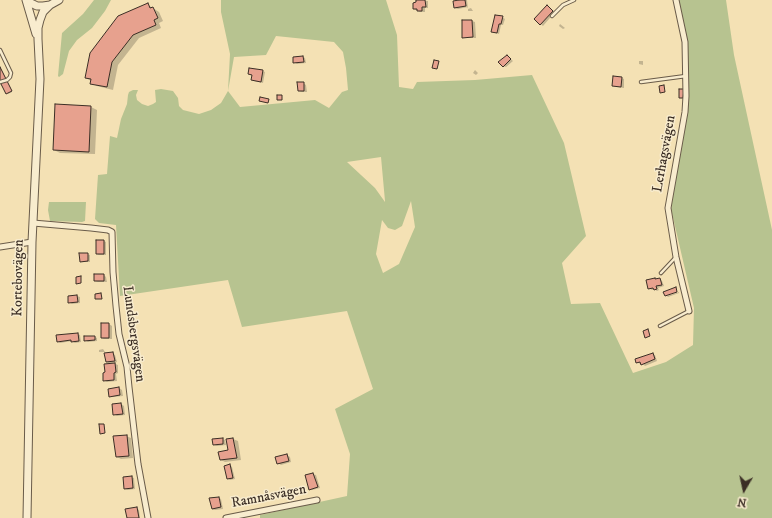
<!DOCTYPE html>
<html>
<head>
<meta charset="utf-8">
<style>
	body { margin:0 }
	#map { position:relative; width:772px; height:518px; overflow:hidden; background:#f4e1b4; font-family:"IM FELL DW Pica",serif }
	canvas { display:block }
	.north { position:absolute; left:724px; top:470px; width:40px; height:40px; -webkit-text-stroke:3px #f8ecce; paint-order:stroke; rotate:189deg; font-size:11px; font-weight:700; line-height:16px; text-align:center; color:#3b2e25 }
	.north::after { content:''; display:block; margin:auto; width:14px; height:18px; background:#3b2e25; clip-path:polygon(50% 0,100% 100%,50% 72%,0 100%) }
</style>
</head>
<body>
<div id="map">
<canvas width="772" height="518"></canvas>
<div class="north">N</div>
</div>
<script>
const context = document.querySelector('canvas').getContext('2d');
context.lineJoin = 'round';
function fill(path, color) {
  context.fillStyle = color;
  context.fill(path, 'evenodd');
}
function poly(rows) {
  const path = new Path2D();
  for (const r of rows) {
    path.moveTo(r[0], r[1]);
    for (let i = 2; i < r.length; i += 2) path.lineTo(r[i], r[i + 1]);
  }
  return path;
}
function strokePath(path, color, width, dash) {
  context.strokeStyle = color;
  context.lineWidth = width;
  context.lineCap = dash ? 'butt' : 'round';
  context.setLineDash(dash || []);
  context.stroke(path);
}
function drawText(font, color, halo, rows, align = 'center') {
  context.font = font + ' "IM FELL DW Pica",serif';
  context.lineWidth = 3;
  context.setLineDash([]);
  context.textBaseline = 'middle';
  context.strokeStyle = halo;
  context.fillStyle = color;
  for (const [text, x, y, turn = 0] of rows) {
    context.save();
    context.translate(x, y);
    context.rotate((+turn || 0) * Math.PI / 180);
    context.textAlign = isNaN(turn) ? turn : align;
    if (halo) context.strokeText(text, 0, 0);
    context.fillText(text, 0, 0);
    context.restore();
  }
}
fill(poly([
	[94,0,111,0,105,11,92,28,77,40,69,51,63,74,59,77,58,76,62,33,83,14],
	[221,0,386,0,397,35,399,87,413,89,417,82,475,80,532,75,564,143,586,236,562,263,571,304,600,303,633,373,666,362,693,345,694,308,671,209,689,97,687,41,678,0,726,0,734,55,772,230,772,518,260,518,260,515,347,496,350,454,335,409,373,389,347,311,242,327,228,280,120,296,116,225,99,223,95,219,98,175,107,174,110,136,117,138,121,119,127,104,128,95,129,92,133,90,138,90,136,95,137,100,142,104,148,106,153,104,156,102,155,90,161,89,173,91,178,98,179,106,183,110,199,114,211,110,221,103,228,91,230,54,221,12],
	[276,36,334,42,343,52,346,68,348,90,342,92,329,108,315,100,240,107,228,91,234,57,266,55],
	[381,157,385,201,385,202,375,188,347,162],
	[411,201,415,227,399,264,383,273,376,254,382,220,388,228,395,230,402,226],
	[49,202,86,202,85,221,82,222,50,221,48,210]
]), '#b7c390');
fill(poly([
	[417,0,428,1,428,8,425,8,425,12,420,12,414,9,417,3],
	[460,0,467,0,468,9,471,8,473,11,468,11,468,7,458,9,455,8],
	[148,5,159,12,163,21,159,23,161,28,139,38,118,65,113,90,97,86,91,83,91,81,86,78],
	[547,6,555,12,543,26,535,19],
	[502,17,505,19,503,25,501,25,499,34,495,33,493,31],
	[463,21,472,21,475,22,476,38,466,38,463,37],
	[560,24,565,28,563,29,559,26],
	[507,56,513,61,506,67,503,66],
	[303,57,305,58,306,63,297,64,294,62],
	[639,61,643,61,643,65,639,64],
	[0,66,12,92,8,94,0,80],
	[475,70,478,73,476,75,473,73],
	[263,71,265,72,263,83,254,81,252,80],
	[622,78,624,79,624,88,616,87,613,86],
	[303,83,306,85,307,92,302,92,299,91],
	[56,105,91,107,97,110,95,154,60,153,54,150],
	[104,241,106,242,106,255,99,255,97,254],
	[87,254,90,255,90,262,83,262,80,261],
	[104,275,106,277,107,282,98,282,95,281],
	[655,279,657,280,660,279,662,281,664,286,658,288,659,290,657,291,654,289,652,290,649,288],
	[679,292,679,293,668,297,667,296],
	[77,296,80,297,80,303,72,304,69,302,69,297],
	[102,324,109,324,112,326,112,339,104,339,102,338],
	[78,334,80,335,81,342,75,343,72,341,60,343,58,341],
	[95,337,97,338,97,341,88,342,85,340],
	[103,349,105,352,99,352,99,350],
	[112,353,115,355,117,362,113,363,118,365,118,373,116,374,117,381,107,382,104,380,106,373,111,364,106,362],
	[653,354,655,355,657,361,645,366,642,363,640,364,637,362],
	[119,388,122,390,123,396,113,397,110,396,110,390],
	[121,404,124,406,125,415,117,416,114,414],
	[126,436,131,438,133,458,121,459,117,457],
	[222,439,225,440,226,445,217,446,214,445],
	[233,439,238,441,241,460,225,462,221,460,229,451,227,440],
	[287,455,290,457,291,462,281,465,278,463],
	[230,465,232,467,235,479,230,480,228,478],
	[313,474,316,475,320,488,312,490,310,489,306,476],
	[131,477,134,478,135,489,128,490,125,489],
	[219,498,221,499,223,509,215,510,212,509],
	[136,508,139,510,140,518,128,518]
]), '#0003');
const building = poly([
	[416,0,425,0,426,7,422,7,422,11,417,11,417,9,413,9,413,3,416,2,416,0],
	[459,0,465,0,466,6,454,8,453,1,459,0],
	[148,3,150,8,153,7,158,18,154,20,156,25,133,35,112,62,107,87,90,84,91,79,85,78,90,53,118,16,148,3],
	[547,5,553,11,540,25,534,19,547,5],
	[495,15,503,16,501,24,499,24,497,33,491,32,495,15],
	[462,20,472,20,473,37,462,38,462,20],
	[507,55,511,59,503,67,498,62,507,55],
	[303,56,304,62,293,63,293,57,303,56],
	[434,60,439,61,437,69,432,68,434,60],
	[0,67,12,91,6,94,0,82,0,67],
	[249,68,263,70,261,82,251,80,252,75,248,74,249,68],
	[613,76,622,77,621,87,612,86,613,76],
	[297,82,304,82,304,91,298,91,297,82],
	[664,85,665,92,660,93,659,86,664,85],
	[679,89,684,89,683,98,679,98,679,89],
	[277,95,282,95,282,100,277,100,277,95],
	[260,97,269,99,268,103,259,101,260,97],
	[55,104,91,106,89,152,53,150,55,104],
	[96,240,104,240,104,254,96,254,96,240],
	[79,253,88,253,88,261,80,262,79,253],
	[94,274,104,274,104,281,94,281,94,274],
	[81,276,81,283,76,284,76,277,81,276],
	[655,278,655,279,660,278,662,285,656,286,657,289,654,290,653,288,648,289,646,280,655,278],
	[676,287,677,292,665,296,663,292,676,287],
	[101,293,102,299,95,299,95,294,101,293],
	[77,295,78,302,68,303,68,296,77,295],
	[101,323,109,323,109,338,101,338,101,323],
	[648,329,650,336,645,338,643,331,648,329],
	[78,333,79,341,71,342,71,340,57,342,56,335,78,333],
	[84,336,95,336,95,340,84,341,84,336],
	[113,352,115,361,106,362,104,353,113,352],
	[653,353,655,359,641,365,640,362,636,363,635,359,653,353],
	[115,363,116,372,114,373,114,380,103,381,103,373,105,372,104,364,115,363],
	[119,387,120,395,109,397,108,389,119,387],
	[121,403,123,414,113,415,112,404,121,403],
	[99,424,104,424,105,433,100,434,99,424],
	[127,435,129,456,116,457,113,436,127,435],
	[223,438,223,444,213,445,212,439,223,438],
	[233,438,237,458,220,460,218,452,228,450,226,439,233,438],
	[287,454,289,461,277,464,275,457,287,454],
	[230,464,233,478,227,479,224,466,230,464],
	[313,473,318,487,309,490,305,475,313,473],
	[132,476,133,488,124,489,123,477,132,476],
	[219,497,221,507,212,509,209,498,219,497],
	[137,507,139,518,127,518,125,509,137,507]
]);
fill(building, '#e7a18e');
strokePath(building, '#3b2e25', 1);
const service = poly([
	[552,16,563,5,574,0],
	[0,50,11,73,10,77,7,80,0,82],
	[641,82,686,76],
	[661,273,676,257],
	[660,326,689,311]
]);
const minor = poly([
	[676,0,685,42,686,96,685,112,668,208,676,257,689,311],
	[33,223,91,228,108,230,112,232,113,272,116,306,119,334,127,367,129,387,138,464,148,518],
	[0,247,32,242],
	[226,518,317,500]
]);
const tertiary = poly([
	[26,0,36,34],
	[27,0,31,3,37,6,43,6,50,5,59,0],
	[27,518,32,242,40,79,38,39,38,28,40,20,43,12,50,5]
]);
strokePath(service, '#695b49', 4.5);
strokePath(minor, '#695b49', 7);
strokePath(tertiary, '#695b49', 9);
strokePath(service, '#f8ecce', 2.5);
strokePath(minor, '#f8ecce', 5);
strokePath(tertiary, '#f8ecce', 7);
drawText('14px', '#3b2e25', '#f8ecce', [
	["Lerhagsvägen",665,154,-80],
	["Kortebovägen",19,278,-89],
	["Lundsbergsvägen",133,334,82],
	["Ramnåsvägen",269,497,-11]
]);
</script>
</body>
</html>
